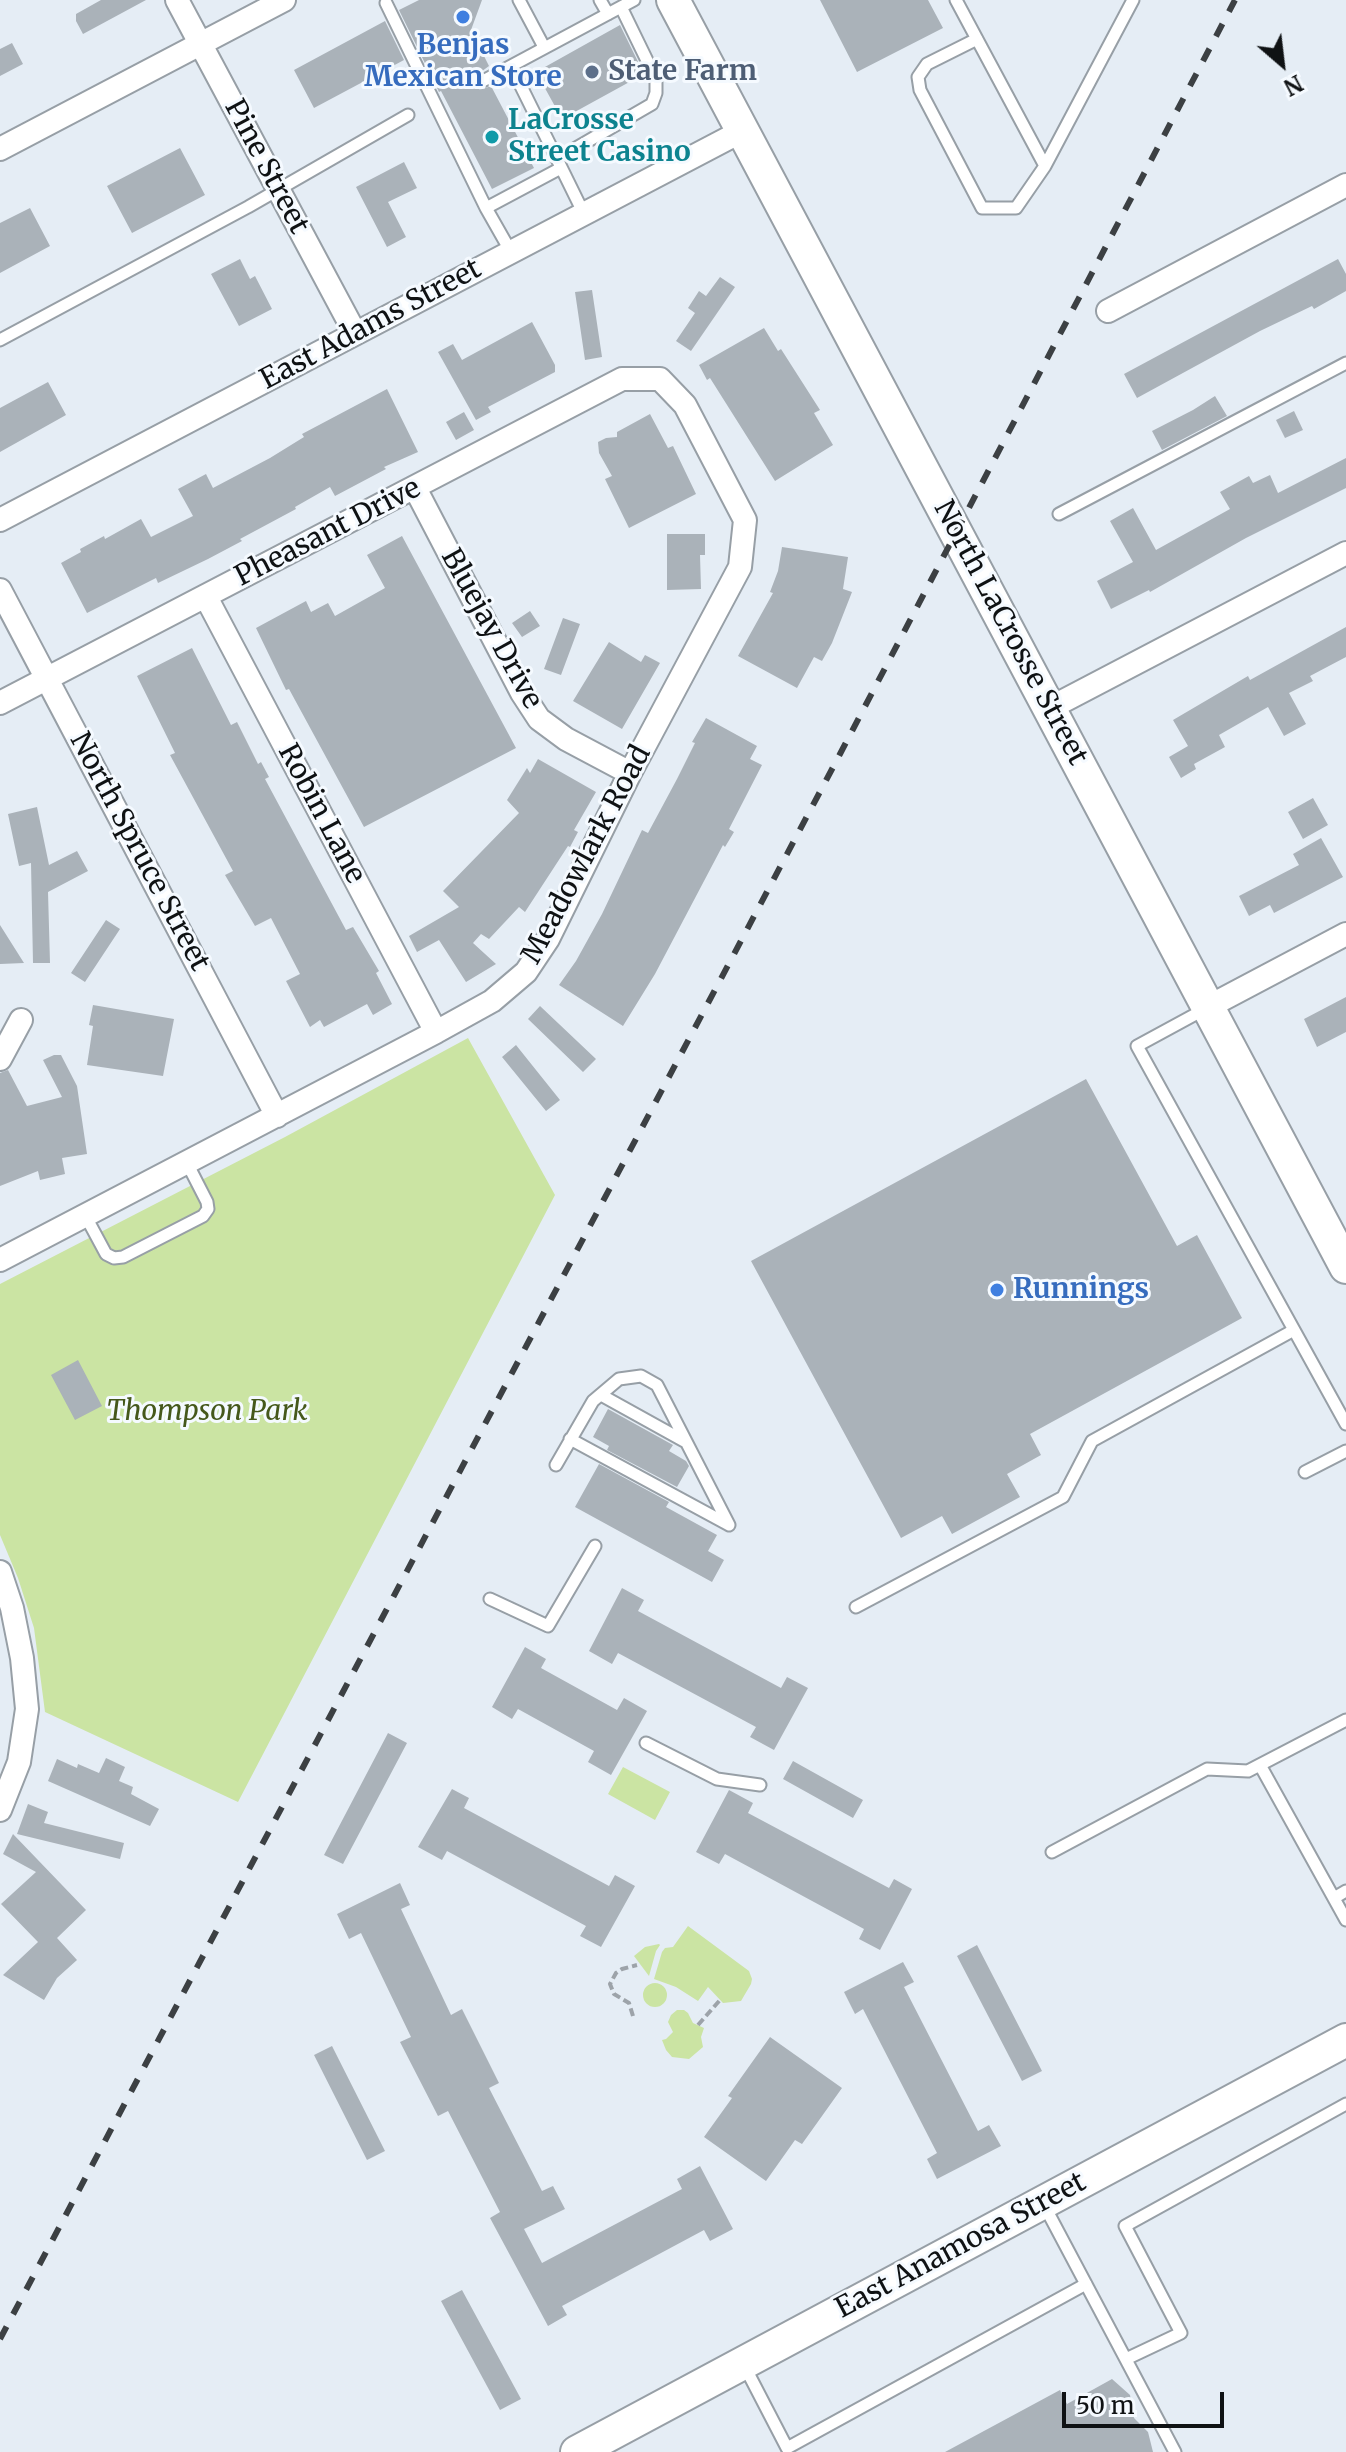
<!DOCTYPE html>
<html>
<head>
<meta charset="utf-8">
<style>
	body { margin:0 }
	#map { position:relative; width:1346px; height:2452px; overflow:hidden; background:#e5edf5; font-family:Merriweather,serif }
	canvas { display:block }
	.north { position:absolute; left:1242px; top:24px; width:80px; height:80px; -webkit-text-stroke:6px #f5faff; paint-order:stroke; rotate:152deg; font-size:22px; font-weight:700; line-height:32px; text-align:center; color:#0f1214 }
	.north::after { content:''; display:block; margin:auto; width:28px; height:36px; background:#0f1214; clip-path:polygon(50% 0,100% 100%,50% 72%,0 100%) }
	.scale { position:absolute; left:1062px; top:2392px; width:162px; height:36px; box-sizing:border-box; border:4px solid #0f1214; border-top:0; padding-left:10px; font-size:24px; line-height:28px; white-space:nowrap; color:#0f1214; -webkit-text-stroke:6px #f5faff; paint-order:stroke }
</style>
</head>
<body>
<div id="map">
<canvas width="1346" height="2452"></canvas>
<div class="north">N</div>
<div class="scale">50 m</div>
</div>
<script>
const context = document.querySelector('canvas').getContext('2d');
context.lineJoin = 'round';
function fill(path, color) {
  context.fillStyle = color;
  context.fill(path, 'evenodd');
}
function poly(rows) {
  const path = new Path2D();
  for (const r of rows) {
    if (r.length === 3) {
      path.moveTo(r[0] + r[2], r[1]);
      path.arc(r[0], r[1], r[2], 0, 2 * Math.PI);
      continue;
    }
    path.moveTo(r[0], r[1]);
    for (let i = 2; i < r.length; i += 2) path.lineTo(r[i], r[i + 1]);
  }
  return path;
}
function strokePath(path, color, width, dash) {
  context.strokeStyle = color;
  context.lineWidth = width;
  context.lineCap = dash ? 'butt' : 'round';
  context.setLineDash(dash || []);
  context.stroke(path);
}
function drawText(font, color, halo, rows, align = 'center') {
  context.font = font + ' Merriweather,serif';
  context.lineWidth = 6;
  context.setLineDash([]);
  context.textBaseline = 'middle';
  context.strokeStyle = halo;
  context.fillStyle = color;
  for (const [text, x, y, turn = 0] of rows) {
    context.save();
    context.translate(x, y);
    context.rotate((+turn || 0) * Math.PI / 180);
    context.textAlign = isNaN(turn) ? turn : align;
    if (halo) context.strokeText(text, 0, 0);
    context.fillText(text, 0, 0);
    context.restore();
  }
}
fill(poly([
	[468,1038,555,1195,238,1802,45,1712,34,1628,18,1578,0,1535,0,1284,285,1137],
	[623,1767,670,1792,655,1820,608,1794],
	[688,1926,749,1971,752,1979,751,1984,741,2001,723,2003,708,1987,698,2001,676,1987,654,1979,662,1952,665,1948,673,1947],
	[659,1944,660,1945,656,1951,649,1976,634,1956,645,1947],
	[655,1995,12],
	[677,2010,684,2010,688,2013,693,2023,704,2028,701,2037,703,2047,689,2059,672,2057,666,2050,662,2040,666,2039,673,2032,668,2022,671,2015]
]), '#cbe4a3');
fill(poly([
	[101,0,146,0,83,34,76,21,76,14],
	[419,0,482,0,471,30,489,66,474,77,473,85,480,90,491,86,534,168,492,189,441,91,439,92,399,10],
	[820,0,928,0,943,28,857,72],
	[385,21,404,60,314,108,294,70],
	[620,25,644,74,562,119,536,72],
	[12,43,23,64,0,76,0,49],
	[180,148,205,195,132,233,107,186],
	[404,162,417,188,388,202,406,237,387,247,356,187],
	[30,208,50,246,0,273,0,223],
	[240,259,250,279,255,276,272,309,239,326,211,274],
	[1338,259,1346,274,1346,291,1314,309,1312,306,1260,331,1137,398,1124,374],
	[720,277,735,287,691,351,676,341,695,313,688,308,699,291,706,296],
	[592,290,602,357,585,360,575,292],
	[532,322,555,365,555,372,488,407,491,412,476,420,438,352,453,344,462,360],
	[764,328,778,351,781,349,820,410,814,413,833,445,775,481,710,378,707,380,699,365],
	[48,382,66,415,0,452,0,408],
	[387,389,418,452,384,467,386,469,335,496,330,487,295,507,296,509,240,539,242,541,208,559,158,583,156,578,87,613,61,563,81,552,80,549,104,536,105,539,141,519,151,537,193,516,178,489,206,474,213,488,270,458,304,437,302,434],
	[1215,396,1227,416,1162,450,1152,431,1193,410],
	[1294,411,1303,430,1285,438,1276,420],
	[464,412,474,430,456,440,446,422],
	[650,414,668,448,673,446,696,494,629,528,605,479,612,476,599,453,598,442,606,438,617,437,617,432],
	[1346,458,1346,488,1246,538,1150,592,1149,590,1111,609,1097,581,1133,562,1110,521,1133,508,1156,550,1230,509,1220,492,1249,476,1253,483,1270,475,1278,493],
	[667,534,705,534,705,555,700,555,701,589,667,590],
	[402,536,516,748,364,827,289,689,286,690,256,628,306,601,311,612,328,603,335,616,385,588,367,555],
	[782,547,848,557,843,589,852,592,832,643,822,661,814,657,797,688,738,656,773,593,770,592,778,571],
	[530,611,540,626,522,637,512,623],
	[563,618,580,624,561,675,544,669],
	[1346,627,1346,657,1310,676,1313,681,1289,693,1306,724,1284,736,1268,707,1219,735,1225,747,1194,764,1196,769,1181,778,1169,757,1188,746,1173,720,1248,676,1250,680],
	[609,642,641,662,645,655,660,663,622,729,573,701],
	[192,648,231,725,237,722,258,764,261,762,269,777,265,779,346,930,353,927,379,971,376,973,392,1004,373,1015,367,1004,324,1027,320,1020,310,1027,286,981,300,974,271,918,255,926,225,875,233,871,170,755,175,753,137,676],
	[706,718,757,746,750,759,762,765,729,829,734,832,725,847,723,845,655,974,623,1026,559,985,576,961,602,914,642,830,648,833,677,779,695,743,692,742],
	[538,759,596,792,574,830,578,832,570,847,568,846,525,912,519,907,489,939,481,934,473,943,496,964,466,982,439,940,417,952,409,936,459,907,443,891,519,813,507,800,527,768,530,773],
	[1313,798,1328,825,1303,839,1288,812],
	[37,807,49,865,77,851,88,871,48,892,50,963,33,963,31,863,19,866,8,814],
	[1321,838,1343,877,1274,913,1270,905,1249,916,1239,896,1299,865,1293,854],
	[106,920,120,929,85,982,71,973],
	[0,925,24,963,0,964],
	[1346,997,1346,1032,1317,1047,1304,1019],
	[93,1005,174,1019,163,1076,87,1065,93,1026,89,1025],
	[540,1006,596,1059,583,1072,528,1019],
	[516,1045,560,1100,546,1111,502,1057],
	[54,1055,61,1055,77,1086,87,1154,62,1158,65,1174,40,1180,38,1171,0,1186,0,1073,8,1070,27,1106,62,1097,43,1060],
	[1086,1079,1177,1246,1197,1235,1242,1318,1030,1434,1041,1455,1007,1474,1020,1497,952,1534,942,1516,901,1538,751,1261],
	[78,1360,102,1406,75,1420,51,1375],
	[608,1409,673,1445,669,1451,686,1461,689,1466,677,1487,607,1450,609,1446,593,1437],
	[599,1464,669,1502,666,1507,717,1535,708,1551,724,1560,712,1582,575,1507],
	[622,1588,644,1600,638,1611,781,1688,787,1677,808,1688,774,1750,750,1737,756,1727,618,1653,612,1664,589,1651],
	[525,1647,546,1659,541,1668,617,1710,624,1698,647,1711,611,1775,588,1762,594,1751,518,1709,512,1719,492,1707],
	[388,1733,407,1743,343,1864,324,1855],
	[106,1758,125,1767,119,1781,133,1787,131,1794,159,1809,150,1826,48,1781,57,1759,77,1768,78,1764,99,1773],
	[793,1761,863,1800,853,1818,783,1779],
	[452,1789,469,1798,464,1808,609,1886,615,1875,635,1886,601,1947,580,1936,586,1926,447,1851,442,1860,418,1847],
	[729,1790,753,1803,748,1813,889,1888,894,1879,912,1889,880,1950,859,1939,864,1929,725,1854,719,1864,696,1852],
	[28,1804,48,1812,44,1823,124,1843,120,1859,17,1834],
	[13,1834,86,1910,57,1938,77,1960,57,1978,44,2000,3,1975,38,1942,1,1904,36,1872,3,1854],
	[400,1883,410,1905,401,1909,451,2015,462,2009,499,2083,489,2088,542,2191,553,2186,565,2209,524,2229,542,2263,682,2189,677,2179,700,2166,733,2229,710,2241,704,2230,562,2306,567,2315,548,2326,490,2218,500,2212,448,2111,438,2116,400,2042,411,2037,361,1933,349,1939,337,1914],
	[977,1945,1042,2071,1022,2081,957,1956],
	[903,1962,914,1982,904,1987,978,2131,989,2125,1001,2146,937,2179,927,2159,937,2153,863,2009,855,2014,844,1992],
	[770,2037,842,2088,802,2144,795,2140,766,2181,704,2137,732,2098,728,2096],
	[332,2046,385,2151,367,2160,314,2055],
	[462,2290,521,2399,500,2410,441,2301],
	[1112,2379,1130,2395,1134,2418,1148,2432,1153,2452,945,2452,1060,2390,1067,2404]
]), '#aab2b9');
const service = poly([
	[519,0,544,47],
	[600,0,608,14],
	[956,0,1045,166,1016,208,982,208,920,90,918,77,927,64,977,39],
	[386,3,486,208],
	[511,66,557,159],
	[481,82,634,0],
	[1045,166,1133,0],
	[584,214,557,159,652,104,656,93,656,79,621,7],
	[511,252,486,208,561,168],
	[0,340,248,207,408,115],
	[1059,514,1346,363],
	[1207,1008,1137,1046,1346,1424],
	[85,1215,106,1254,114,1258,123,1257,203,1216,208,1209,207,1202,187,1163],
	[601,1395,684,1441],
	[570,1439,729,1525],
	[556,1465,593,1401,619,1379,641,1376,657,1385,729,1525],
	[1305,1472,1346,1451],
	[490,1599,548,1626,595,1546],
	[856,1607,1063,1497,1092,1441,1294,1330],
	[646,1743,717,1779,760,1785],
	[1260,1765,1346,1920],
	[1052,1852,1207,1769,1248,1771,1346,1720],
	[1334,1898,1346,1891],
	[1044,2205,1175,2452],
	[1126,2359,1181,2333,1125,2226,1346,2104],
	[745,2367,787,2448,1086,2284]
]);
const minor = poly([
	[177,0,355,333],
	[0,149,284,0],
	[1108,311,1346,185],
	[415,488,522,693,539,719,566,739,630,773],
	[0,520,742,131],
	[0,590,277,1116],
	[206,597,436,1032],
	[0,703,622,379,660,379,685,405,745,520,740,567,630,773,548,939,526,972,492,1001,436,1032,0,1260],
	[1050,708,1346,553],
	[1208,1007,1346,934],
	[0,1059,21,1020],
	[0,1572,12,1608,22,1658,27,1709,19,1762,0,1810]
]);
const secondary = poly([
	[673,0,1346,1267],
	[577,2452,1346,2040]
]);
strokePath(service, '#979fa6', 15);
strokePath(minor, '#979fa6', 26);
strokePath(secondary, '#979fa6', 36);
strokePath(poly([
	[633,2016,629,2003,614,1994,610,1984,616,1973,622,1969,637,1965],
	[698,2025,720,2000]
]), '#9da3a9', 4, [8, 4]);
strokePath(service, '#fff', 11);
strokePath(minor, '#fff', 22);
strokePath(secondary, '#fff', 32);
strokePath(poly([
	[0,2339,840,754,1235,0]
]), '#3c4043', 6, [14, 14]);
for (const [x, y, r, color] of [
	[463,17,8,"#3f7fe0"],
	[592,72,8,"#5c6f8a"],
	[492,137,8,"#0f9aa8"],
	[997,1290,8,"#3f7fe0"]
]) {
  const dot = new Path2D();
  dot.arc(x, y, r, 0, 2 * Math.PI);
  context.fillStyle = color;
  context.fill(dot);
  strokePath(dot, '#f5faff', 3);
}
drawText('bold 28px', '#366cbe', '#f5faff', [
	["Benjas",463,46],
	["Mexican Store",463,78],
	["Runnings",1013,1290,"left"]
]);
drawText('bold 28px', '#4e5e75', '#f5faff', [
	["State Farm",608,72]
], 'left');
drawText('bold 28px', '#0d838f', '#f5faff', [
	["LaCrosse",508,121],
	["Street Casino",508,153]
], 'left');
drawText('28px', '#0f1214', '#f5faff', [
	["Pine Street",266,167,62],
	["East Adams Street",371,325,-28],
	["Pheasant Drive",328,533,-27],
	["Bluejay Drive",491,629,61],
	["North LaCrosse Street",1010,633,62],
	["Robin Lane",321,814,62],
	["North Spruce Street",139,852,62],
	["Meadowlark Road",587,855,-62],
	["East Anamosa Street",961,2246,-28]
]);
drawText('italic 28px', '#45581b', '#f5faff', [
	["Thompson Park",207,1412]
]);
</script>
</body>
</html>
